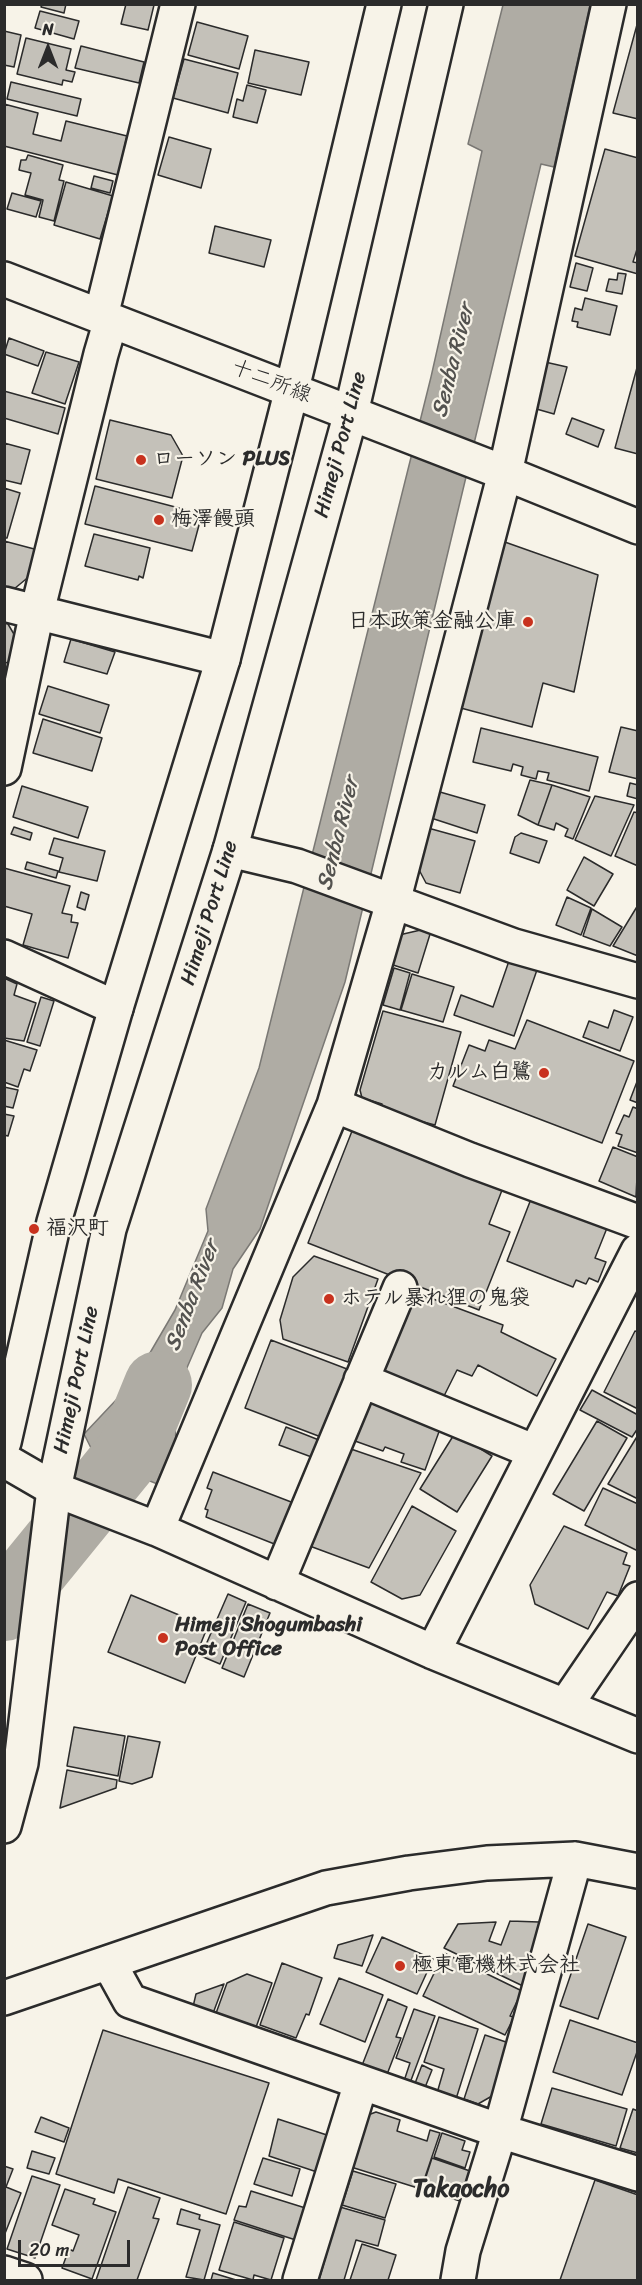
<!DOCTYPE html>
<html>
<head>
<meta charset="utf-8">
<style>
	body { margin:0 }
	#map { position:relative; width:642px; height:2285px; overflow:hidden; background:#f7f3e8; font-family:Sriracha,sans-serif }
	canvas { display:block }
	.frame { position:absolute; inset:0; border:6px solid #2b2b2b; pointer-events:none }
	.north { position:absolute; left:18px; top:18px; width:60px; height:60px; -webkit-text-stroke:4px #f7f3e8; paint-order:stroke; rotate:0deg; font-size:16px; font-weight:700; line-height:24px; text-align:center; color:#2b2b2b }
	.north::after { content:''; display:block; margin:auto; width:21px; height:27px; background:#2b2b2b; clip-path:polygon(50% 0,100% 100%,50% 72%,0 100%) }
	.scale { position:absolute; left:18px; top:2240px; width:112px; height:27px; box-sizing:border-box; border:3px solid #2b2b2b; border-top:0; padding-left:8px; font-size:18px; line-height:21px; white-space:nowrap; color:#2b2b2b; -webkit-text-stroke:4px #f7f3e8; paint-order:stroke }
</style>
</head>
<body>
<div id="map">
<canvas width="642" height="2285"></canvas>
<div class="frame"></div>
<div class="north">N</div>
<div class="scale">20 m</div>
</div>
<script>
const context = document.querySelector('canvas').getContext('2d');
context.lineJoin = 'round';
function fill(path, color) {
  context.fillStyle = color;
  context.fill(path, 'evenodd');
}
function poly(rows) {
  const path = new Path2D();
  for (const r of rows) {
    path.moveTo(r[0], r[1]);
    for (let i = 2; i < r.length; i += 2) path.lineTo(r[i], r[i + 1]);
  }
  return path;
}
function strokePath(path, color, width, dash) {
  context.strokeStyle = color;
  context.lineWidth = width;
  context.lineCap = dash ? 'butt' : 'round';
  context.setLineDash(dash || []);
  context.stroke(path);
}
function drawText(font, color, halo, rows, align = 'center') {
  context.font = font + ' Sriracha,"Klee One",sans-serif';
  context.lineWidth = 4.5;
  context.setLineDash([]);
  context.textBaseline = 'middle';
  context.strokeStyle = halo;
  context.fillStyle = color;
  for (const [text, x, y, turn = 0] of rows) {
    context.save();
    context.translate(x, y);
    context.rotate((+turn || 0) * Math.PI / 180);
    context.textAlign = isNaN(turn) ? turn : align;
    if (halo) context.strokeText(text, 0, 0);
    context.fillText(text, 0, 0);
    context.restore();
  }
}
const water = poly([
	[503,5,590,5,554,167,541,164,345,982,260,1229,233,1269,222,1308,202,1333,173,1400,176,1441,165,1487,97,1460,84,1434,133,1382,175,1310,208,1231,206,1209,259,1068,431,377,482,151,468,144,503,5]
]);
fill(water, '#afaca4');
strokePath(water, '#7a7874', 1.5);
strokePath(poly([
	[4,1607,131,1451,158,1385]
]), '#afaca4', 68);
const building = poly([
	[42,4,66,4,64,13,41,7,42,4],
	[126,4,154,5,148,30,121,24,126,4],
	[40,11,79,21,74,39,35,28,40,11],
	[638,21,638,119,613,113,638,21],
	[197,22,248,36,239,69,188,55,197,22],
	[4,31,21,35,14,67,4,65,4,31],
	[26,38,71,49,66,70,75,72,72,82,63,80,62,85,17,74,26,38],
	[81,46,144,62,139,83,75,68,81,46],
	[255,50,309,62,301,95,248,83,255,50],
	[184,59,238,73,228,113,173,98,184,59],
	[11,82,81,99,77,116,7,99,11,82],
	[247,85,266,90,257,123,233,117,237,99,243,101,247,85],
	[4,104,38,113,33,134,61,141,66,121,127,136,118,175,4,146,4,104],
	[169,137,211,149,201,188,158,175,169,137],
	[605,149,638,158,638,246,633,262,638,263,638,274,575,256,605,149],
	[28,155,63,165,59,180,64,181,54,221,39,217,43,200,25,195,31,173,19,170,21,160,26,160,28,155],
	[94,176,113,181,110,193,91,188,94,176],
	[66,182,113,196,100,239,54,225,66,182],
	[12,193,41,201,36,217,7,209,12,193],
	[215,226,271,240,264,267,209,253,215,226],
	[576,263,593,268,587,291,570,287,576,263],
	[618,273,626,274,622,294,606,291,609,279,617,280,618,273],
	[585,298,617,306,610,335,577,327,578,322,572,321,575,308,582,310,585,298],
	[9,338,44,351,38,366,4,354,9,338],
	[46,352,79,362,65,404,32,393,46,352],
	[545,362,567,367,554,414,533,408,545,362],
	[638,364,638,454,615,448,638,364],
	[4,391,65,408,58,434,4,418,4,391],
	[572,418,604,430,598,447,566,434,572,418],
	[110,420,171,435,183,456,172,498,96,479,110,420],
	[4,443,30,450,21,484,4,480,4,443],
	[95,486,202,514,192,551,85,524,95,486],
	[4,488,20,493,7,538,4,538,4,488],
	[94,534,150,548,143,578,139,576,138,580,85,566,94,534],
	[4,541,38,550,31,575,14,589,4,586,4,541],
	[502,541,598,575,574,692,543,683,532,727,457,707,502,541],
	[4,623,8,624,18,641,12,664,4,662,4,623],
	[71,639,115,652,107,674,64,662,71,639],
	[48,686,109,705,100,733,39,714,48,686],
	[43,719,102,738,92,771,33,753,43,719],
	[621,727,638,731,638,779,609,772,621,727],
	[481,728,598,757,589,791,547,780,549,773,538,771,536,779,521,775,523,767,513,764,511,771,473,762,481,728],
	[530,780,552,785,538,825,518,815,530,780],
	[630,783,638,785,638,799,627,796,630,783],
	[552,785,590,797,573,839,565,836,568,829,556,823,554,830,538,825,552,785],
	[22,786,88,807,78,838,13,817,22,786],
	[440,792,485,805,477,833,431,818,440,792],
	[595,796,634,805,611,856,575,840,595,796],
	[634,812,638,813,638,866,615,856,634,812],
	[14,827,32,833,30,840,11,834,14,827],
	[428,828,475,841,460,893,426,883,417,866,428,828],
	[521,833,547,841,539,863,510,853,515,837,521,833],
	[54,838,105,851,97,881,59,872,63,858,49,854,54,838],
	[584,857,613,874,594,906,567,890,584,857],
	[27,862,58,871,56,878,25,869,27,862],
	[4,868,70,886,62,913,72,915,71,922,78,923,68,958,23,945,32,914,4,906,4,868],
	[81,892,89,895,85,910,77,907,81,892],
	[567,897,591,908,581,935,556,925,567,897],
	[638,905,638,956,613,946,638,905],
	[592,909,622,927,610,946,583,936,592,909],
	[425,929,431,931,418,973,390,964,399,935,425,929],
	[510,958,538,967,514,1036,454,1015,461,995,493,1007,510,958],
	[394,968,410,973,400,1010,383,1005,394,968],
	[412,974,454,987,443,1022,401,1010,412,974],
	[4,978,17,984,14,995,36,1003,24,1041,4,1038,4,978],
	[41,997,54,1001,40,1046,27,1042,41,997],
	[614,1010,633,1017,620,1051,583,1037,589,1021,608,1028,614,1010],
	[383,1011,461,1032,435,1125,381,1111,382,1104,362,1098,360,1090,383,1011],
	[527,1020,634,1061,602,1143,453,1086,469,1045,485,1051,489,1040,515,1049,527,1020],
	[4,1040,37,1050,30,1071,24,1069,18,1087,4,1082,4,1040],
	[638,1079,638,1103,630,1100,638,1079],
	[4,1087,18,1090,13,1108,4,1106,4,1087],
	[633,1107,638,1109,638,1153,618,1146,622,1135,616,1133,624,1115,629,1117,633,1107],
	[4,1114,14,1116,8,1136,4,1135,4,1114],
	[354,1126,504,1185,489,1224,510,1232,479,1310,308,1243,354,1126],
	[613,1147,638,1157,636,1197,599,1181,613,1147],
	[531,1199,607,1228,595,1258,606,1262,598,1282,589,1278,586,1284,576,1280,573,1287,507,1261,531,1199],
	[314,1256,378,1279,348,1362,283,1339,280,1320,293,1277,314,1256],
	[409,1290,503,1325,501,1332,556,1359,537,1396,478,1365,472,1376,457,1370,442,1400,384,1378,379,1364,409,1290],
	[635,1331,638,1332,638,1409,604,1392,635,1331],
	[271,1340,347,1369,321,1437,245,1408,271,1340],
	[592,1390,638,1415,638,1428,632,1437,580,1410,592,1390],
	[379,1402,440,1429,425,1470,401,1462,404,1454,385,1447,383,1451,355,1441,362,1421,363,1405,379,1402],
	[597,1421,627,1438,584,1511,553,1494,597,1421],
	[286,1427,324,1442,317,1459,279,1445,286,1427],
	[455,1433,492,1456,457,1512,420,1489,455,1433],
	[638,1435,638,1499,608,1484,638,1435],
	[348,1448,421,1473,369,1568,307,1545,348,1448],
	[213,1472,299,1505,282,1547,206,1517,208,1510,205,1509,212,1490,207,1488,213,1472],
	[603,1488,638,1504,638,1551,585,1525,603,1488],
	[412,1506,456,1531,420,1595,402,1599,371,1582,412,1506],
	[564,1526,627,1553,623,1564,630,1566,618,1596,607,1592,588,1629,535,1604,530,1585,564,1526],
	[228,1594,246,1602,220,1664,201,1656,228,1594],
	[131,1595,179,1615,177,1621,205,1633,185,1683,108,1652,131,1595],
	[248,1604,270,1613,244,1677,222,1668,248,1604],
	[74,1727,125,1736,118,1776,67,1766,74,1727],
	[128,1736,160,1742,152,1777,132,1784,119,1781,128,1736],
	[67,1770,117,1780,116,1788,60,1808,67,1770],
	[510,1921,539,1922,544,1930,525,1968,532,1971,525,1987,444,1948,458,1924,496,1922,489,1941,501,1945,510,1921],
	[588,1924,626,1937,598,2019,560,2006,588,1924],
	[373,1935,362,1966,334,1958,338,1945,373,1935],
	[382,1937,433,1959,417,1994,366,1972,382,1937],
	[444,1953,522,1991,510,2016,514,2017,505,2035,423,1996,444,1953],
	[282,1963,322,1978,309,2015,306,2014,296,2038,260,2025,282,1963],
	[247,1974,272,1983,255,2030,215,2016,227,1983,247,1974],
	[339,1978,383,1995,365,2042,320,2024,339,1978],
	[224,1984,212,2016,192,2011,196,1994,224,1984],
	[388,1999,407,2007,396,2037,401,2038,386,2077,361,2068,388,1999],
	[414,2009,435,2016,410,2083,404,2081,410,2063,396,2058,414,2009],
	[439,2017,478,2029,456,2099,437,2093,444,2069,424,2062,439,2017],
	[570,2020,638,2043,638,2049,622,2095,553,2072,570,2020],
	[103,2030,269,2083,226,2214,118,2179,114,2193,56,2174,103,2030],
	[485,2035,509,2043,492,2096,478,2104,464,2099,485,2035],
	[422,2065,432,2070,424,2090,414,2086,422,2065],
	[552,2088,627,2109,616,2146,541,2124,552,2088],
	[633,2109,638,2111,638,2153,620,2148,633,2109],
	[376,2112,400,2120,397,2131,427,2141,430,2130,440,2133,421,2189,351,2167,368,2115,376,2112],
	[41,2117,69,2128,64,2142,35,2132,41,2117],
	[278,2119,336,2138,323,2174,269,2156,278,2119],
	[442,2133,465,2141,462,2150,470,2152,465,2168,434,2157,442,2133],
	[32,2151,55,2158,49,2174,27,2168,32,2151],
	[263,2158,300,2169,292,2196,254,2184,263,2158],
	[432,2158,470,2171,460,2201,422,2189,432,2158],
	[4,2166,13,2169,6,2187,21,2193,4,2236,4,2166],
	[353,2171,396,2184,385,2218,342,2205,353,2171],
	[32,2176,60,2185,35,2258,7,2249,32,2176],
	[595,2180,638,2195,638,2280,560,2280,595,2180],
	[128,2187,160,2198,153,2218,159,2219,137,2280,96,2280,128,2187],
	[65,2189,95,2199,93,2204,116,2212,92,2279,62,2268,69,2249,73,2251,79,2235,52,2225,65,2189],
	[251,2191,315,2211,305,2243,234,2220,239,2206,246,2207,251,2191],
	[340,2207,385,2220,378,2246,356,2240,344,2280,319,2280,340,2207],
	[181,2209,200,2215,199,2219,220,2225,204,2280,186,2277,200,2230,177,2224,181,2209],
	[234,2222,284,2238,271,2280,254,2275,253,2280,219,2270,234,2222],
	[362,2244,396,2255,388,2280,350,2280,362,2244],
	[213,2273,236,2280,211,2280,213,2273]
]);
fill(building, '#c4c1b9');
strokePath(building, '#2b2b2b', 1.5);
const minor = poly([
	[4,279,505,473,638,527],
	[101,316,178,4],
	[4,604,223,659],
	[4,768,37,612,101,354,111,320],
	[230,850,297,866,514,946,638,981],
	[4,957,116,1008],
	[334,1105,470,1160,638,1222],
	[361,1380,535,1452],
	[4,1460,54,1489,157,1529,433,1652,638,1736],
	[157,1529,334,1105,393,902,505,473,609,4],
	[277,1583,400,1288],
	[433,1652,638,1251],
	[565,1706,638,1599],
	[109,1963,130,2001,500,2131,638,2174],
	[4,1998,326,1888,409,1873,487,1863,575,1859,638,1871],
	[4,2273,25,2280],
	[300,2280,361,2083],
	[458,2280,463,2251,500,2131,575,1859]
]);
const major = poly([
	[4,1442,54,1222,116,1008,223,659,292,389,384,4],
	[4,1826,21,1763,54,1489,109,1229,230,850,351,413,446,4]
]);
strokePath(minor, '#2b2b2b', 38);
strokePath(major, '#2b2b2b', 38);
strokePath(minor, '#f7f3e8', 33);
strokePath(major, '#f7f3e8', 33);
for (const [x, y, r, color] of [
	[141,460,6,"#c8321e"],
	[159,520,6,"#c8321e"],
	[528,622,6,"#c8321e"],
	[544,1073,6,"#c8321e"],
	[34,1229,6,"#c8321e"],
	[329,1299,6,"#c8321e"],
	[163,1638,6,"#c8321e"],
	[400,1966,6,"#c8321e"]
]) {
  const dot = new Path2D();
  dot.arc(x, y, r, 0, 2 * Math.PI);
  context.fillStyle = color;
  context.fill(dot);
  strokePath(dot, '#f7f3e8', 2);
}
drawText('21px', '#2b2b2b', '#f7f3e8', [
	["十二所線",271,382,21],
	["Himeji Port Line",341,445,-75],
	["Himeji Port Line",210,913,-73],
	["Himeji Port Line",77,1380,-78]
]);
drawText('bold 21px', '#2b2b2b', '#f7f3e8', [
	["ローソン PLUS",153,460],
	["梅澤饅頭",171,520],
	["日本政策金融公庫",516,622,"right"],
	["カルム白鷺",532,1073,"right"],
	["福沢町",46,1229],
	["ホテル暴れ狸の鬼袋",341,1299],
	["Himeji Shogumbashi",175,1626],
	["Post Office",175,1650],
	["極東電機株式会社",412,1966]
], 'left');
drawText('italic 22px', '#53524f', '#f7f3e8', [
	["Senba River",454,361,-76],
	["Senba River",339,834,-76],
	["Senba River",193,1296,-69]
]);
drawText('bold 24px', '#2b2b2b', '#f7f3e8', [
	["Takaocho",461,2190]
]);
</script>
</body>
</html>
